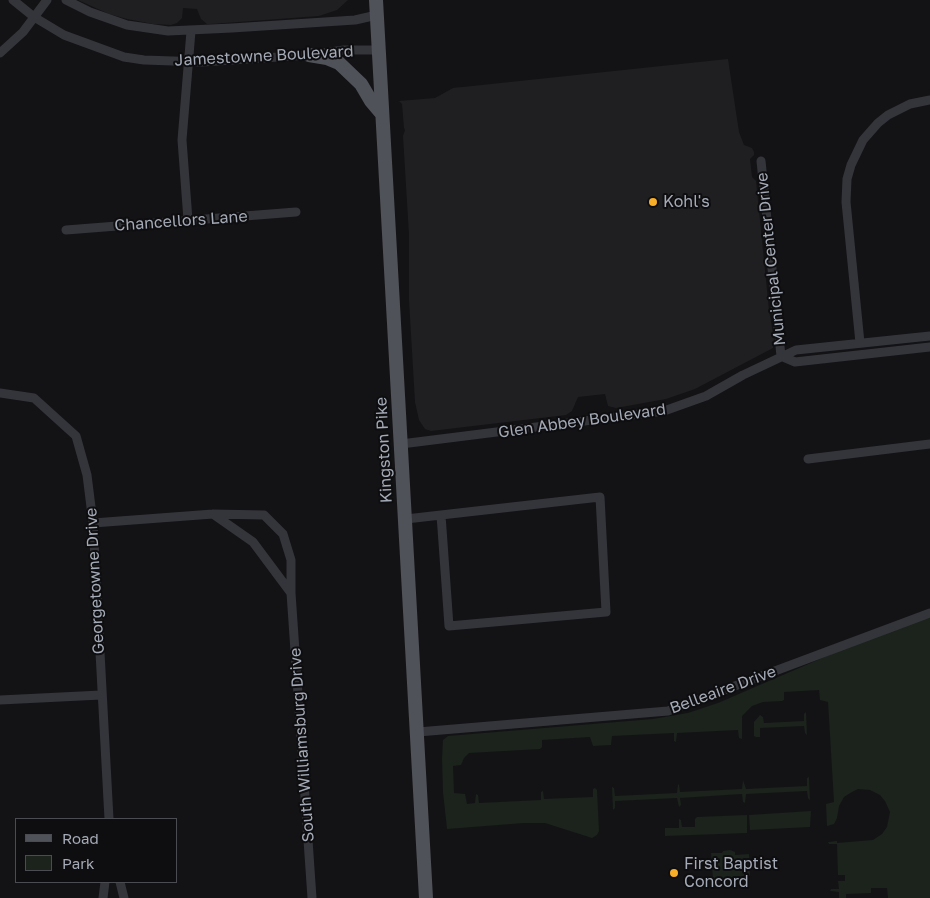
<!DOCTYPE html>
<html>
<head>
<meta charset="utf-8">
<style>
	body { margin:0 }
	#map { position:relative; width:930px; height:898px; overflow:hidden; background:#131315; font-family:"Golos Text",sans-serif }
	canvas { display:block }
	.legend { position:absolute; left:15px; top:818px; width:162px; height:65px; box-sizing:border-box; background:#0e0e10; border:1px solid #4a4c52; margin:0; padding:6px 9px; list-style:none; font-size:15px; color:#a4aab6 }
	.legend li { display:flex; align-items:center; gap:10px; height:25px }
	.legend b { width:25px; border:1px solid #4a4c52 }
</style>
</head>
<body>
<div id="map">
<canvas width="930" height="898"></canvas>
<ul class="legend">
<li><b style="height:6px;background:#505259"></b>Road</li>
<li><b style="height:14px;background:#1b231c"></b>Park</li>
</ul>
</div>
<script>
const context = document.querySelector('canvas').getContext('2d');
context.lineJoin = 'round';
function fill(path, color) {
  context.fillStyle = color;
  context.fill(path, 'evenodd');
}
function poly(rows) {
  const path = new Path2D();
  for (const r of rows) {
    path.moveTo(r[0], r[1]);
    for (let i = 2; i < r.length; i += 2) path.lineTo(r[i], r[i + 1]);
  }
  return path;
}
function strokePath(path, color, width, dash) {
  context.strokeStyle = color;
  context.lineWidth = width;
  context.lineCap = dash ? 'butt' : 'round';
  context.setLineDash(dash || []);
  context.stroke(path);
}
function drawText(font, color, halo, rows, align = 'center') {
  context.font = font + ' "Golos Text",sans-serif';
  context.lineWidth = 4;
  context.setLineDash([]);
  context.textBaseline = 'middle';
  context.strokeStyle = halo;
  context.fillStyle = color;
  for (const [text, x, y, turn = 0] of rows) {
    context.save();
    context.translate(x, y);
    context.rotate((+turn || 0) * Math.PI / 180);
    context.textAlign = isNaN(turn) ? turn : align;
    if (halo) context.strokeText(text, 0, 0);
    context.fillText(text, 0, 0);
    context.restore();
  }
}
fill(poly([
	[78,0,348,0,337,10,319,16,211,24,207,24,201,19,197,9,183,8,182,18,177,23,171,25,153,24,127,19,109,14],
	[728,59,739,132,744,145,752,148,754,152,754,155,750,159,752,177,756,181,769,310,774,340,773,348,695,389,666,399,616,408,608,406,605,394,578,397,572,411,566,415,431,431,425,429,419,420,415,402,409,300,409,235,403,136,405,130,404,128,402,104,399,101,435,98,453,88]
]), '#1f1f22');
fill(poly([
	[930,618,930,898,888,898,887,888,871,888,871,893,846,894,846,898,839,898,839,892,830,891,831,889,839,889,838,881,845,881,845,875,838,875,837,844,829,844,828,842,837,841,837,843,873,840,882,834,887,827,890,812,885,801,880,795,870,790,858,789,852,792,844,797,839,806,837,818,834,824,827,826,826,804,834,802,828,702,820,700,819,690,784,692,784,700,782,701,763,702,752,706,742,716,742,739,739,738,738,730,677,733,676,742,674,741,674,733,612,736,611,745,593,746,590,737,542,740,542,747,540,749,469,753,464,758,461,765,453,766,454,793,465,794,467,804,475,803,476,794,478,795,479,803,541,800,541,792,543,791,544,799,593,797,593,789,595,788,597,790,599,831,597,835,592,838,545,823,524,823,447,829,443,792,442,758,443,740,448,736,653,719,688,713,718,703,878,634,920,619],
	[806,712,807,735,805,733,804,726,760,728,760,737,756,737,754,736,754,722,760,715,763,717,764,723,804,721,804,714],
	[809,777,810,800,808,798,807,791,746,794,745,803,743,802,742,794,680,798,681,805,679,807,677,798,615,801,615,808,613,810,612,787,614,788,615,796,677,793,678,784,679,785,680,792,742,789,743,780,746,789,807,786,807,778],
	[811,811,810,827,750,830,749,815],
	[747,815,747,833,665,836,665,828,679,828,679,819,681,820,682,827,695,827,695,819,697,817],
	[730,850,735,852,735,855,749,854,750,876,713,879,711,853,722,853,723,851]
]), '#1b231c');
strokePath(poly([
	[13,0,34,17,64,35,124,57,144,60,202,62,309,55,344,50,380,50],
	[66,0,90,12,127,25,168,31,232,28,355,20,377,15],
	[0,53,23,32,47,0],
	[761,161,781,356],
	[188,220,182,140,191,31],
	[66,230,296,212],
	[860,343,846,202,847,179,851,165,863,140,878,123,888,115,910,104,930,100],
	[781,356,795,362,930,347],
	[0,393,34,398,76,436,87,475,93,523,109,819],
	[401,444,664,411,706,396,743,375,796,350,930,336],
	[808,459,930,444],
	[600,497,606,612,449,626,441,515,600,497],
	[213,514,253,542,291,593],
	[406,519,441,515],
	[93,523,213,514,264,515,283,534,291,560,291,593,312,898],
	[0,700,101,695],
	[418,732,668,711,930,613],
	[120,882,124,898],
	[103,898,105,882]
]), '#34353a', 9);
strokePath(poly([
	[376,0,426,898],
	[309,55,327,58,339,63,361,84,371,101,382,114]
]), '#505259', 14);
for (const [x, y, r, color] of [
	[653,202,5,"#f8ae29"],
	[674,873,5,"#f8ae29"]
]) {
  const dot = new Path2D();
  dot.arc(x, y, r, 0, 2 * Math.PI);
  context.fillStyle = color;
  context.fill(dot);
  strokePath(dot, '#0e0e10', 2);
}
drawText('16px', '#a4aab6', '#0e0e10', [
	["Jamestowne Boulevard",264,56,-3],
	["Chancellors Lane",181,221,-4],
	["Municipal Center Drive",771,259,-96],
	["Glen Abbey Boulevard",582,421,-8],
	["Kingston Pike",384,450,-93],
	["Georgetowne Drive",95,581,-93],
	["Belleaire Drive",723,690,-20],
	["South Williamsburg Drive",302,745,-94]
]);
drawText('16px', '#a4aab6', '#0e0e10', [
	["Kohl's",663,202],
	["First Baptist",684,864],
	["Concord",684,882]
], 'left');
</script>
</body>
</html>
